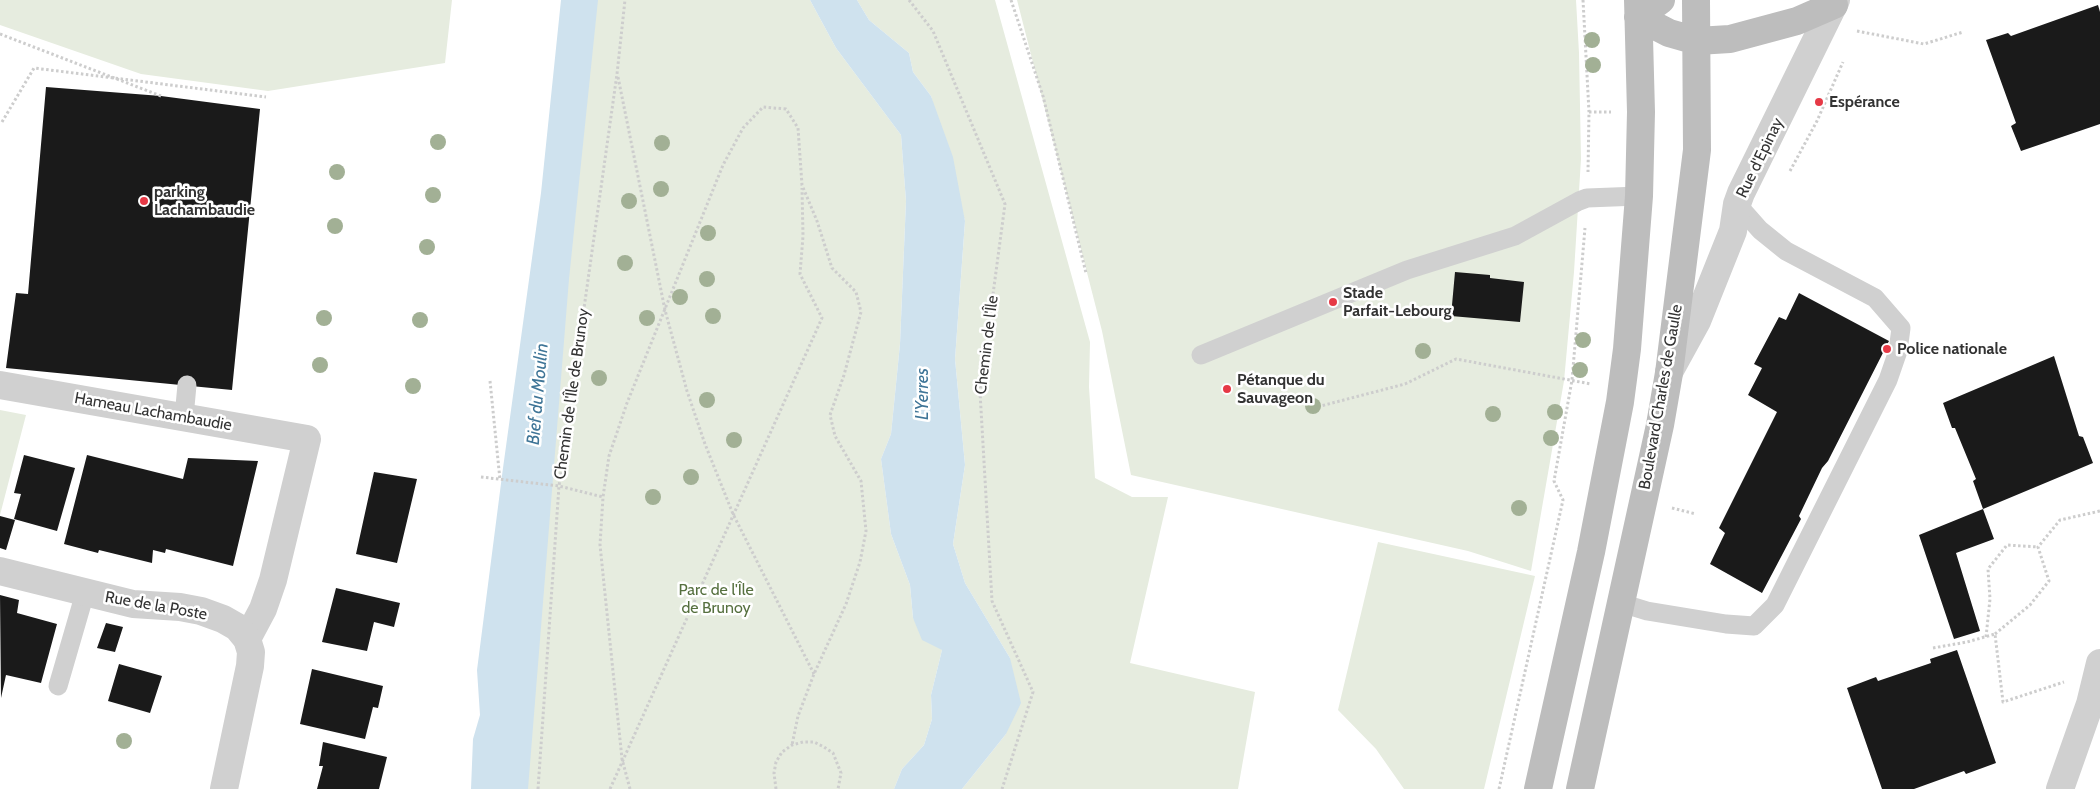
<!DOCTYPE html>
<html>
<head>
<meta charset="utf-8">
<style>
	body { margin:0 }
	canvas { display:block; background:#fff }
</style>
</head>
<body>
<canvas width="2100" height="789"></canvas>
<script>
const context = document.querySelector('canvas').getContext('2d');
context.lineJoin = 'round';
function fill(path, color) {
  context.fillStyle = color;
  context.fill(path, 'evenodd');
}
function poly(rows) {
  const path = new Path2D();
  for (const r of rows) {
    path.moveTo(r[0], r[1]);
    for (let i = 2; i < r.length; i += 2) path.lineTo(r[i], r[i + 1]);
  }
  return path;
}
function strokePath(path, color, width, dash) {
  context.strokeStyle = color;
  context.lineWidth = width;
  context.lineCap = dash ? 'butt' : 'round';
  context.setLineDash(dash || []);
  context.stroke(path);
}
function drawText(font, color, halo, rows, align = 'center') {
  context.font = font + ' Cabin,sans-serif';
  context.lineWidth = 5;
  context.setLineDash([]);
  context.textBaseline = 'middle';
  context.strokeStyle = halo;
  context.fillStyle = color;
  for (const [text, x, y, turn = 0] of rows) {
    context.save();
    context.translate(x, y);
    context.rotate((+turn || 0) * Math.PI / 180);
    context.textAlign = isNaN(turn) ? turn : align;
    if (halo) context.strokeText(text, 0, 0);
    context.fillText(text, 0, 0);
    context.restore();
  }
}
fill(poly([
	[0,0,452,0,445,63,268,91,141,74,0,25],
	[597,0,810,0,836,48,901,135,906,201,900,344,891,434,881,459,891,534,910,585,913,618,942,650,931,695,932,719,924,745,902,769,894,789,511,789],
	[857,0,995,0,1090,342,1089,387,1095,478,1132,497,1168,497,1130,663,1255,692,1238,789,962,789,1006,734,1010,658,965,583,953,544,965,465,955,359,965,221,931,96,913,72,909,53,869,20],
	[1017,0,1576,0,1579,53,1581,159,1574,272,1564,381,1531,571,1468,551,1131,475,1102,331],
	[0,410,26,415,0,515],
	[1378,542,1535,576,1484,789,1404,789,1376,749,1338,710]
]), '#e6ecdf');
fill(poly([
	[561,0,598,0,569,279,528,789,471,789,473,739,480,715,477,670,503,468,541,193],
	[810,0,857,0,869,20,909,53,913,72,931,96,953,157,965,221,955,359,965,465,953,544,965,583,1010,658,1021,703,1006,734,962,789,894,789,902,769,924,745,932,719,931,695,942,650,922,640,913,618,910,585,891,534,881,459,891,434,900,344,906,201,901,135,836,48]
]), '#cfe2ee');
fill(poly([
	[2098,5,2100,12,2100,124,2021,151,2011,126,2016,123,1986,40,2008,33,2011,36],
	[46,87,161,96,260,109,232,390,6,368,16,293,28,294],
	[1455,272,1490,275,1490,278,1524,282,1520,322,1451,316],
	[1799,293,1889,341,1828,461,1822,468,1799,516,1801,519,1762,593,1710,564,1725,533,1719,528,1777,412,1748,395,1762,368,1754,364,1779,317,1786,320],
	[2054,356,2079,436,2083,437,2093,463,1983,509,1973,481,1976,479,1955,428,1952,428,1943,403],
	[24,455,75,468,57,531,14,519,21,494,14,493],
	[87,455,183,479,188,458,258,461,233,566,166,549,165,553,153,550,152,563,99,550,98,553,64,544],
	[374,472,417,479,397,563,356,554],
	[1983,509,1994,539,1956,553,1980,631,1954,639,1919,535],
	[0,516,15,520,6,550,0,548],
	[336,588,400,603,394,627,374,622,367,651,322,642],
	[0,595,19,600,17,613,57,624,41,683,6,675,1,698],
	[106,623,123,627,115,652,97,648],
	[1957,650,1996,763,1966,774,1964,771,1914,789,1882,789,1847,688,1876,677,1878,681,1931,663,1930,659],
	[119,664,162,676,150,713,108,701],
	[312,669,383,686,378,708,373,707,365,739,300,724],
	[323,742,387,757,379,789,317,789,323,766,319,766]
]), '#1a1a1a');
strokePath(poly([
	[909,0,933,31,1005,204,980,392,992,601,1033,692,1002,789],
	[1011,0,1043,96,1086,273],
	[1583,0,1589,112,1588,172],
	[1857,31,1924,44,1963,32],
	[618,77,665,310,687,391,705,444,733,514,814,674],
	[1589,112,1611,112],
	[2,122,34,68,266,97],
	[1790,171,1817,121,1843,62],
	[490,381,500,480],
	[1313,408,1405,384,1456,359,1591,384],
	[481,477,559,486,603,497],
	[1672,508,1696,514],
	[1995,634,2030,605,2049,581,2038,547,2060,520,2100,511],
	[1986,637,1990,599,1988,569,2007,545,2038,547],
	[1933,648,1967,642,1995,634,2003,702,2064,682],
	[538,789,559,486,617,74,625,0],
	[610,789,822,318,800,274,803,236,802,188],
	[630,789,622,759,600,545,603,497,609,456,627,403,723,165,743,128,763,107,786,109,798,128,802,185,817,221,832,268,856,292,861,312,844,375,830,415,835,436,861,481,866,531,860,562,846,604,814,674,798,716,792,745],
	[776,789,774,773,776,762,782,752,792,745,803,742,814,742,824,747,833,753,841,773,838,789],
	[1499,789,1563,500,1554,481,1572,380,1585,228]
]), '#cdcdcd', 3, [2.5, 2.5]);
strokePath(poly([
	[1201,355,1407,270,1515,236,1579,201,1587,198,1639,196],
	[184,417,187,385],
	[1621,603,1647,611,1726,624,1754,626,1775,605,1888,380,1898,351,1901,328,1875,298,1786,251,1760,230,1737,204],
	[58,686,85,593]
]), '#d0d0d0', 19);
strokePath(poly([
	[1669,372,1697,321,1733,231,1737,204,1741,193,1836,0],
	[0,385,307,439,273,580,263,609,247,639],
	[2060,789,2090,704,2100,663]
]), '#d0d0d0', 28);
strokePath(poly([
	[0,571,133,604,180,607,201,611,223,619,237,627,247,639,251,652,250,666,224,789]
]), '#d0d0d0', 28);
strokePath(poly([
	[1638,17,1669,33,1697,41,1730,39,1797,21,1834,5],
	[1638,17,1661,0],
	[1538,789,1591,552,1620,402,1627,349,1639,196,1641,112,1638,0],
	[1580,789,1660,425,1669,373,1697,150,1696,0]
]), '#bdbdbd', 28);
strokePath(poly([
	[0,34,161,96]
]), '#cdcdcd', 3, [2.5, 2.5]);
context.fillStyle = '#a2b095';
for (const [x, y] of [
	[1592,40],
	[1593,65],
	[438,142],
	[662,143],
	[337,172],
	[661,189],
	[433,195],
	[629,201],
	[335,226],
	[708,233],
	[427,247],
	[625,263],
	[707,279],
	[680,297],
	[713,316],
	[324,318],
	[647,318],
	[420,320],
	[1583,340],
	[1423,351],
	[320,365],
	[1580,370],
	[599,378],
	[413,386],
	[707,400],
	[1313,406],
	[1555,412],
	[1493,414],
	[1551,438],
	[734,440],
	[691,477],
	[653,497],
	[1519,508],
	[124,741]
]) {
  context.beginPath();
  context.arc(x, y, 8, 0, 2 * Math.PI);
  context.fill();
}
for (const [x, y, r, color] of [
	[1819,102,5,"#e63946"],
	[144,201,5,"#e63946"],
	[1333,302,5,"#e63946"],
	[1887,349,5,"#e63946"],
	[1227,389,5,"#e63946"]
]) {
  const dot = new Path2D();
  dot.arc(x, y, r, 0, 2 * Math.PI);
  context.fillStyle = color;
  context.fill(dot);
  strokePath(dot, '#fff', 2);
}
drawText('bold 16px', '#333', '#fff', [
	["Espérance",1829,102],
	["parking",154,192],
	["Lachambaudie",154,210],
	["Stade",1343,293],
	["Parfait-Lebourg",1343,311],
	["Police nationale",1897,349],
	["Pétanque du",1237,380],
	["Sauvageon",1237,398]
], 'left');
drawText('16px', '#333', '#fff', [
	["Rue d'Epinay",1760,158,-64],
	["Chemin de l'Île",987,345,-83],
	["Chemin de l'Île de Brunoy",572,394,-82],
	["Boulevard Charles de Gaulle",1661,397,-80],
	["Hameau Lachambaudie",153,412,10],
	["Rue de la Poste",156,606,10]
]);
drawText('16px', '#56703f', '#fff', [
	["Parc de l'Île",716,590],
	["de Brunoy",716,608]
]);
drawText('italic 18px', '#3f7597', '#fff', [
	["Bief du Moulin",538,394,-85],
	["L'Yerres",923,394,-90]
]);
</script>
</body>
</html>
